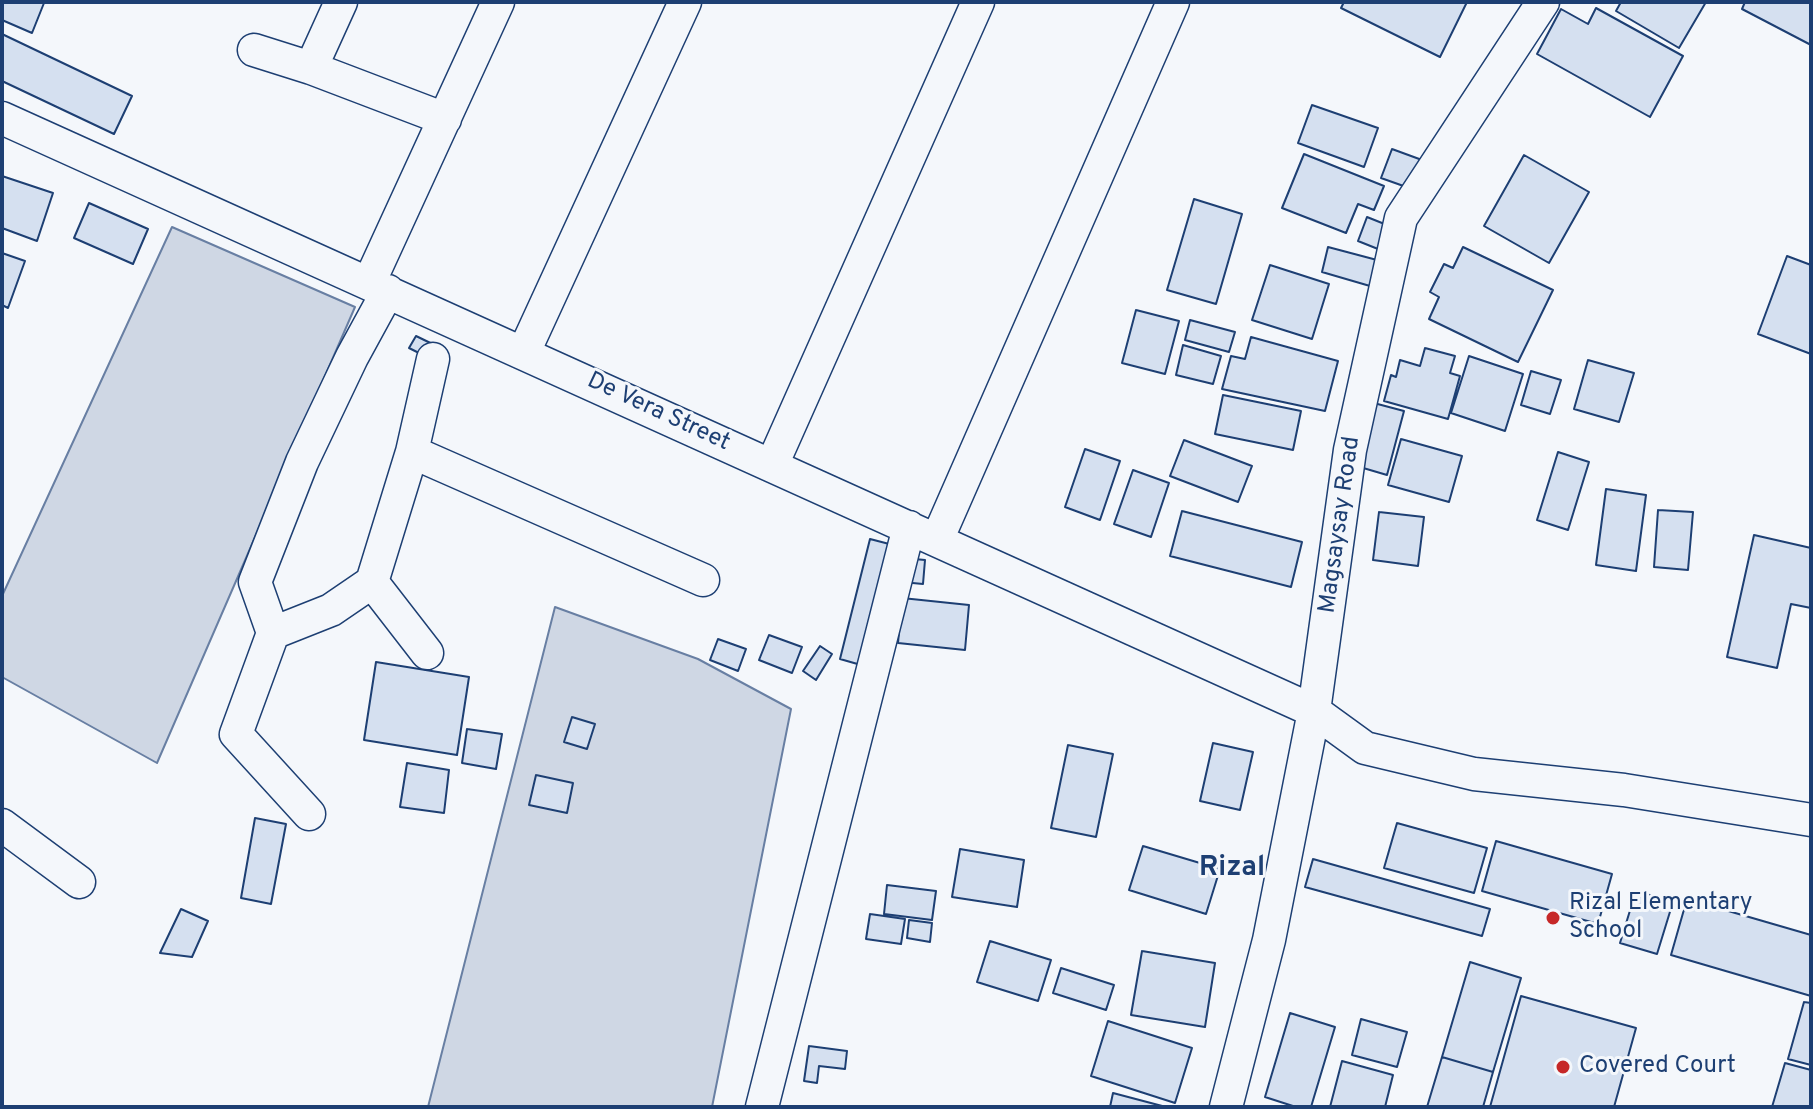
<!DOCTYPE html>
<html>
<head>
<meta charset="utf-8">
<style>
	body { margin:0 }
	#map { position:relative; width:1813px; height:1109px; overflow:hidden; background:#f4f7fb; font-family:Overpass,sans-serif }
	canvas { display:block }
	.frame { position:absolute; inset:0; border:4px solid #1d3f73; pointer-events:none }
</style>
</head>
<body>
<div id="map">
<canvas width="1813" height="1109"></canvas>
<div class="frame"></div>
</div>
<script>
const context = document.querySelector('canvas').getContext('2d');
context.lineJoin = 'round';
function fill(path, color) {
  context.fillStyle = color;
  context.fill(path, 'evenodd');
}
function poly(rows) {
  const path = new Path2D();
  for (const r of rows) {
    path.moveTo(r[0], r[1]);
    for (let i = 2; i < r.length; i += 2) path.lineTo(r[i], r[i + 1]);
  }
  return path;
}
function strokePath(path, color, width, dash) {
  context.strokeStyle = color;
  context.lineWidth = width;
  context.lineCap = dash ? 'butt' : 'round';
  context.setLineDash(dash || []);
  context.stroke(path);
}
function drawText(font, color, halo, rows, align = 'center') {
  context.font = font + ' Overpass,sans-serif';
  context.lineWidth = 6;
  context.setLineDash([]);
  context.textBaseline = 'middle';
  context.strokeStyle = halo;
  context.fillStyle = color;
  for (const [text, x, y, turn = 0] of rows) {
    context.save();
    context.translate(x, y);
    context.rotate((+turn || 0) * Math.PI / 180);
    context.textAlign = isNaN(turn) ? turn : align;
    if (halo) context.strokeText(text, 0, 0);
    context.fillText(text, 0, 0);
    context.restore();
  }
}
const water = poly([
	[172,227,355,307,157,763,2,677,2,596,172,227],
	[555,607,698,659,791,709,712,1107,428,1107,555,607]
]);
fill(water, '#cfd7e4');
strokePath(water, '#687fa3', 2);
const building = poly([
	[2,2,44,3,32,33,2,20,2,2],
	[1344,2,1467,2,1440,57,1341,8,1344,2],
	[1621,2,1706,2,1679,48,1616,11,1621,2],
	[1745,2,1811,2,1811,45,1742,9,1745,2],
	[1596,8,1683,56,1650,117,1537,54,1561,9,1588,24,1596,8],
	[2,34,132,96,114,134,2,81,2,34],
	[1312,105,1378,128,1364,167,1298,143,1312,105],
	[1392,149,1422,160,1412,189,1381,178,1392,149],
	[1304,154,1384,186,1374,210,1358,204,1346,233,1282,208,1304,154],
	[1524,155,1589,192,1549,263,1484,226,1524,155],
	[2,176,53,193,37,241,2,228,2,176],
	[1194,199,1242,214,1216,304,1167,290,1194,199],
	[89,203,148,229,133,264,74,238,89,203],
	[1367,217,1392,227,1383,251,1358,241,1367,217],
	[1328,247,1377,260,1370,286,1322,272,1328,247],
	[1463,247,1553,290,1518,362,1429,319,1439,297,1430,292,1444,264,1453,268,1463,247],
	[2,253,25,261,8,308,2,305,2,253],
	[1787,256,1811,265,1811,354,1758,334,1787,256],
	[1270,265,1329,284,1312,339,1252,320,1270,265],
	[1136,310,1179,321,1165,374,1122,363,1136,310],
	[1190,320,1235,332,1229,352,1185,340,1190,320],
	[416,336,447,351,441,364,409,348,416,336],
	[1251,337,1338,361,1325,411,1222,389,1231,356,1245,359,1251,337],
	[1183,345,1221,356,1213,384,1176,375,1183,345],
	[1425,348,1455,356,1450,373,1460,376,1448,419,1384,401,1391,375,1396,377,1400,360,1420,366,1425,348],
	[1469,356,1523,374,1505,431,1451,413,1469,356],
	[1588,360,1634,373,1619,422,1574,409,1588,360],
	[1531,371,1561,380,1550,414,1521,405,1531,371],
	[1223,395,1301,411,1293,450,1215,434,1223,395],
	[1370,402,1404,411,1387,475,1353,465,1370,402],
	[1401,439,1462,456,1449,502,1388,485,1401,439],
	[1184,440,1252,466,1238,502,1170,476,1184,440],
	[1085,449,1120,461,1100,520,1065,507,1085,449],
	[1558,452,1589,462,1568,530,1537,520,1558,452],
	[1133,470,1169,483,1151,537,1114,524,1133,470],
	[1606,489,1646,495,1636,571,1596,565,1606,489],
	[1658,510,1693,512,1688,570,1654,567,1658,510],
	[1182,511,1302,542,1291,587,1170,556,1182,511],
	[1379,512,1424,517,1418,566,1373,560,1379,512],
	[1754,535,1811,548,1811,608,1791,604,1777,668,1727,657,1754,535],
	[870,539,897,546,868,667,840,659,870,539],
	[904,558,925,560,923,584,902,582,904,558],
	[902,598,969,605,965,650,898,643,902,598],
	[769,635,802,647,792,673,759,660,769,635],
	[718,639,746,649,738,671,710,660,718,639],
	[820,646,832,654,816,680,803,671,820,646],
	[376,662,469,677,457,755,364,740,376,662],
	[572,717,595,724,587,749,564,742,572,717],
	[467,729,502,734,496,769,462,763,467,729],
	[1213,743,1253,752,1240,810,1200,801,1213,743],
	[1068,745,1113,754,1096,837,1051,828,1068,745],
	[407,763,449,770,444,813,400,807,407,763],
	[536,775,573,783,567,813,529,805,536,775],
	[255,818,286,824,271,904,241,898,255,818],
	[1397,823,1487,848,1474,893,1384,868,1397,823],
	[1496,841,1612,874,1598,924,1482,891,1496,841],
	[1143,846,1220,869,1206,914,1129,890,1143,846],
	[960,849,1024,860,1017,907,952,897,960,849],
	[1313,859,1490,909,1482,936,1305,887,1313,859],
	[887,885,936,891,932,920,884,914,887,885],
	[1636,891,1673,902,1657,954,1620,943,1636,891],
	[1687,899,1811,935,1811,996,1671,955,1687,899],
	[181,909,208,921,192,957,160,953,181,909],
	[870,914,905,919,901,944,866,939,870,914],
	[909,920,932,923,930,942,907,938,909,920],
	[990,941,1051,960,1038,1001,977,982,990,941],
	[1142,951,1215,963,1205,1027,1131,1015,1142,951],
	[1470,962,1521,978,1493,1072,1442,1057,1470,962],
	[1061,968,1114,985,1106,1010,1053,993,1061,968],
	[1521,996,1636,1028,1614,1107,1490,1107,1521,996],
	[1804,1002,1811,1003,1811,1065,1788,1059,1804,1002],
	[1290,1013,1335,1027,1311,1107,1296,1107,1265,1097,1290,1013],
	[1361,1019,1407,1032,1397,1067,1352,1055,1361,1019],
	[1108,1021,1192,1048,1175,1103,1091,1076,1108,1021],
	[809,1046,847,1051,845,1069,819,1066,817,1083,804,1081,809,1046],
	[1442,1057,1493,1072,1483,1107,1427,1107,1442,1057],
	[1342,1061,1393,1075,1385,1107,1330,1107,1342,1061],
	[1785,1063,1811,1070,1811,1107,1772,1107,1785,1063],
	[1113,1093,1166,1107,1110,1107,1113,1093]
]);
fill(building, '#d5e0f0');
strokePath(building, '#1d3f73', 2);
const minor = poly([
	[254,50,311,68,445,119],
	[311,68,341,2],
	[2,118,1314,711,1365,748,1474,774,1624,790,1811,820],
	[369,283,498,2],
	[524,352,685,2],
	[412,452,703,580],
	[772,465,978,2],
	[937,540,1173,2],
	[273,633,255,582,302,462,352,357,388,291],
	[427,653,372,582,412,452,433,359],
	[309,814,236,734,273,633,331,610,372,582],
	[2,825,79,882],
	[762,1107,909,527],
	[1226,1107,1269,940,1314,711,1350,450,1401,218,1543,2]
]);
strokePath(minor, '#1d3f73', 35);
strokePath(minor, '#f4f7fb', 32);
for (const [x, y, r, color] of [
	[1553,918,8,"#c62828"],
	[1563,1067,8,"#c62828"]
]) {
  const dot = new Path2D();
  dot.arc(x, y, r, 0, 2 * Math.PI);
  context.fillStyle = color;
  context.fill(dot);
  strokePath(dot, '#f4f7fb', 3);
}
drawText('24px', '#1d3f73', '#f4f7fb', [
	["De Vera Street",658,413,25],
	["Magsaysay Road",1341,525,-82]
]);
drawText('24px', '#1d3f73', '#f4f7fb', [
	["Rizal Elementary",1569,904],
	["School",1569,932],
	["Covered Court",1579,1067]
], 'left');
drawText('bold 28px', '#1d3f73', '#f4f7fb', [
	["Rizal",1232,869]
]);
</script>
</body>
</html>
